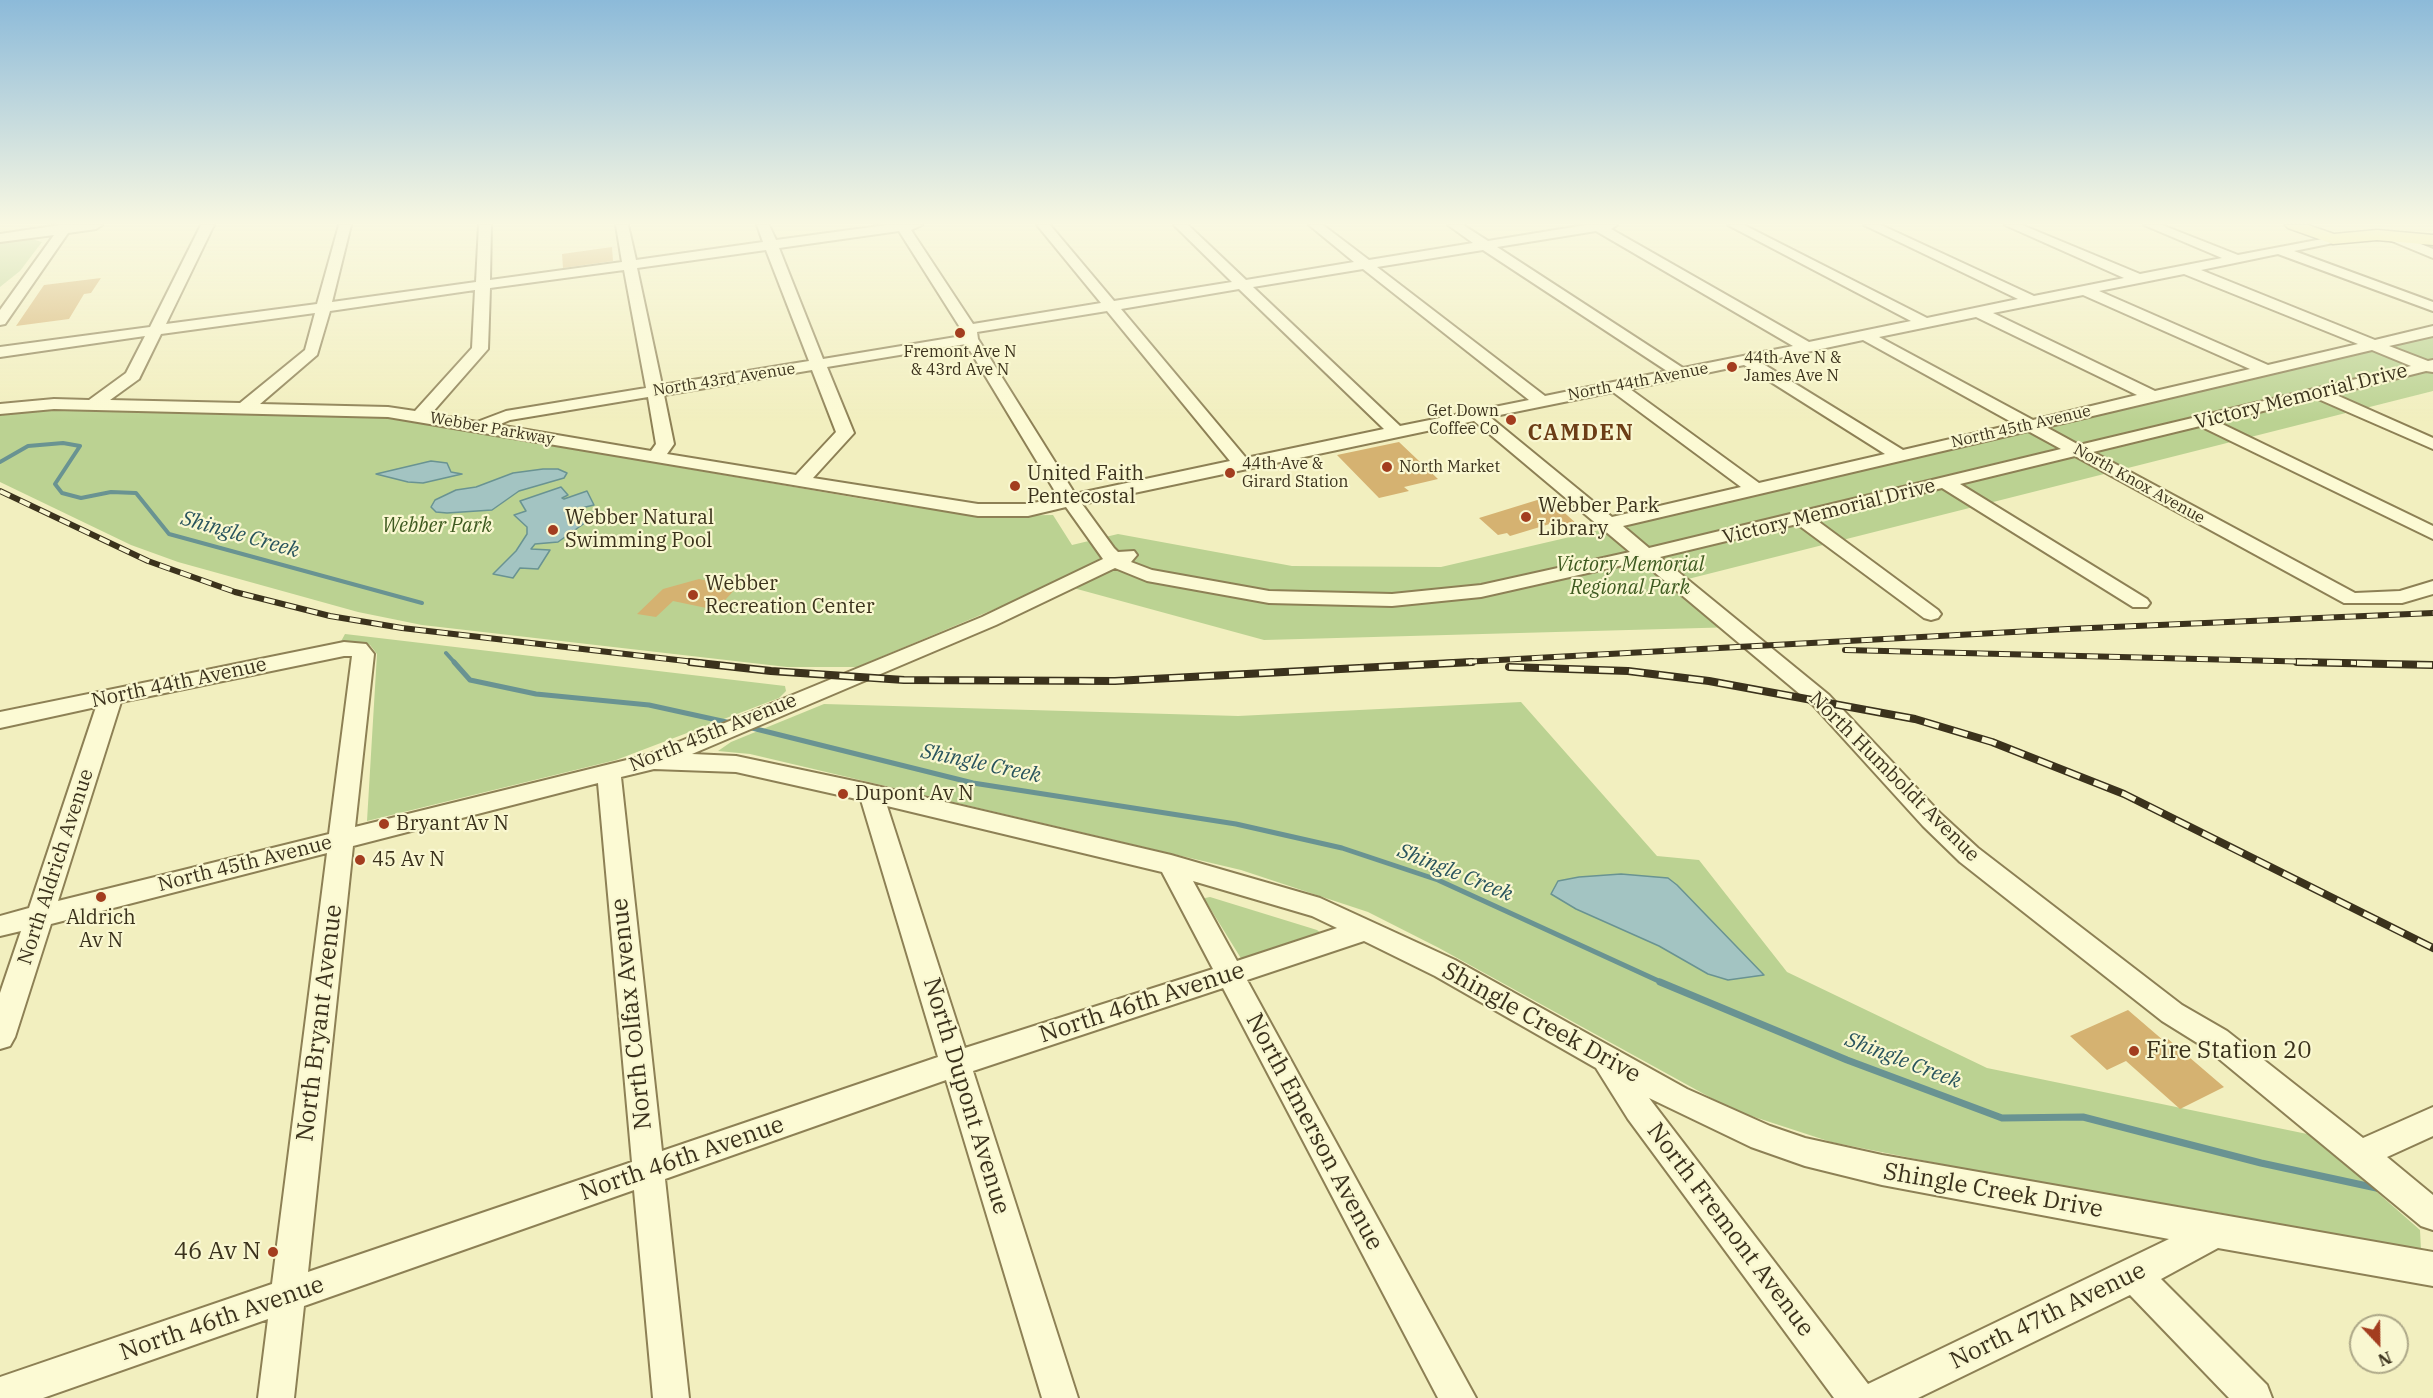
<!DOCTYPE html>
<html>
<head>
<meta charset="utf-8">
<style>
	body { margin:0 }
	#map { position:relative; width:2433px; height:1398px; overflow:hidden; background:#f2efbf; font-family:"IBM Plex Serif",serif }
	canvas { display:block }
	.north { position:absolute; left:2349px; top:1314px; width:60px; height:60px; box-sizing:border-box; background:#f9f7d0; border:2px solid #ada888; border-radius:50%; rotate:158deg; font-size:16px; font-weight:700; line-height:24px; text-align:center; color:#3b321c }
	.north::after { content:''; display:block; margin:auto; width:21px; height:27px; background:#a33d1f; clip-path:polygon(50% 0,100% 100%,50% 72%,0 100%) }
</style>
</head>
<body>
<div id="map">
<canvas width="2433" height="1398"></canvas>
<div class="north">N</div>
</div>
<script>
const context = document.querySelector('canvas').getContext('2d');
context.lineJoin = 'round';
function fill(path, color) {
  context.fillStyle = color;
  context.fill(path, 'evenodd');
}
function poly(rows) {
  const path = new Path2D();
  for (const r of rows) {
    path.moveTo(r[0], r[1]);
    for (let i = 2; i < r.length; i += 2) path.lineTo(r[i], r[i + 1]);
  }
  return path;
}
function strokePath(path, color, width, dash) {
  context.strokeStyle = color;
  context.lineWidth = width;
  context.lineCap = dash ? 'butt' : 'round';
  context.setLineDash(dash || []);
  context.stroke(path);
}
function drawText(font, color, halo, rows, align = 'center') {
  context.font = font + ' "IBM Plex Serif",serif';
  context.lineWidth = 4.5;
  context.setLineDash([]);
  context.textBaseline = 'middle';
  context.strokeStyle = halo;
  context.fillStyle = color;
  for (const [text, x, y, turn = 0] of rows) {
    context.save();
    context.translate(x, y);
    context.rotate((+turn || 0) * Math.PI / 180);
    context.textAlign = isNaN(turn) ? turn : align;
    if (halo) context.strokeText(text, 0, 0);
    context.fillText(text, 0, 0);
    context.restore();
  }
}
fill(poly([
	[32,239,42,242,20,271,0,287,0,242],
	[2433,336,2433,391,1684,580,1738,627,1264,640,1077,589,1059,582,857,667,787,667,422,625,358,612,178,562,131,545,0,482,0,413,47,408,381,416,881,502,980,516,1053,515,1072,545,1118,534,1292,566,1441,567],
	[345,634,785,686,786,691,779,698,616,760,367,821,377,654,370,645,358,642,339,645],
	[1521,702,1657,856,1699,860,1787,972,1987,1068,2312,1135,2420,1230,2421,1250,2210,1211,2001,1176,1831,1142,1733,1110,1439,948,1368,912,1241,870,750,754,718,751,731,742,824,704,1238,716],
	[1210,897,1317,930,1321,933,1242,960,1205,900,1205,898]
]), '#bbd292');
const water = poly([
	[431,461,447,463,451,472,462,474,423,483,408,482,376,474,431,461],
	[543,469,558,469,567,473,564,478,519,491,492,510,447,513,436,512,431,507,435,500,456,490,476,487,513,473,543,469],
	[561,487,568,495,562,498,564,499,587,491,594,505,573,510,573,513,593,512,589,520,558,542,535,544,531,549,550,550,538,569,520,568,513,578,493,574,516,551,527,534,527,527,514,515,526,511,520,501,561,487],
	[1621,874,1668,878,1677,885,1764,975,1728,980,1708,974,1659,946,1576,909,1551,894,1558,881,1579,877,1621,874]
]);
fill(water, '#a3c4c2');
strokePath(water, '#699392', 1.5);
strokePath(poly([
	[0,462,28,446,63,443,80,446,55,484,62,493,81,498,111,492,136,493,169,534,422,603],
	[446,653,455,663]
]), '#699392', 4);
strokePath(poly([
	[454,662,470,680,536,694,649,705,731,723],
	[748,727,973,783,1236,824,1342,848,1438,880,1663,983]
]), '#699392', 5);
strokePath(poly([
	[1660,982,1847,1060,2002,1118,2083,1117,2261,1163,2381,1189]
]), '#699392', 7);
fill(poly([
	[612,247,613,261,563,268,562,254],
	[101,278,91,293,84,294,69,319,16,326,44,285],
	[1399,442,1438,479,1404,487,1409,491,1379,498,1337,455],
	[1547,497,1578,525,1560,529,1553,523,1510,536,1507,533,1498,535,1479,518],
	[699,579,737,587,716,610,673,601,656,617,637,614,663,589],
	[2128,1010,2164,1041,2168,1039,2224,1087,2180,1109,2126,1061,2107,1070,2070,1036]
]), '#d5b271');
const minor = poly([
	[60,225,102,225,96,229,68,233,5,324,0,325,0,310,54,235,0,242,0,234,60,225],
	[201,225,214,225,166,324,317,304,339,225,351,225,332,302,476,282,479,225,491,225,490,280,622,262,616,225,628,225,636,260,763,242,757,225,769,225,776,240,887,225,922,225,911,230,973,324,1101,303,1037,225,1050,225,1114,301,1232,282,1174,225,1188,225,1246,280,1354,262,1309,225,1323,225,1369,260,1473,243,1448,225,1463,225,1488,241,1586,225,1617,225,1611,229,1809,342,1911,321,1728,225,1744,225,1927,318,2018,299,1864,225,1881,225,2034,296,2124,278,2005,225,2022,225,2140,274,2222,258,2144,225,2162,225,2238,255,2338,236,2338,242,2294,251,2433,302,2433,311,2278,254,2201,270,2375,340,2433,326,2433,336,2389,346,2428,361,2433,360,2433,372,2426,371,2334,394,2433,438,2433,449,2316,398,2218,422,2433,526,2433,539,2200,426,2093,452,2355,593,2400,591,2433,581,2433,594,2402,603,2344,603,2075,456,1960,484,2147,599,2150,603,2147,607,2133,607,1942,488,1815,519,1938,610,1941,614,1938,618,1931,620,1924,618,1797,524,1660,557,1829,695,1941,814,1978,848,2182,1005,2227,1031,2363,1138,2433,1107,2433,1136,2387,1157,2433,1195,2433,1230,2421,1226,2207,1049,2162,1021,1960,862,1923,826,1813,705,1641,561,1481,597,1392,606,1269,603,1147,581,1115,568,996,625,692,754,736,756,868,784,1171,855,1320,898,1455,960,1687,1089,1770,1126,1805,1138,1882,1155,2433,1252,2433,1286,2218,1248,2161,1279,2267,1385,2272,1398,2229,1398,2130,1295,1918,1398,1834,1398,1628,1119,1596,1068,1435,976,1364,941,1247,980,1476,1398,1438,1398,1223,988,973,1071,1078,1398,1042,1398,946,1080,665,1179,689,1398,653,1398,634,1190,304,1306,294,1398,258,1398,268,1319,43,1398,0,1398,0,1377,272,1284,327,853,51,924,15,1037,10,1046,0,1049,0,993,21,931,0,936,0,916,29,908,96,707,0,728,0,712,344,642,366,644,374,654,355,827,647,755,982,617,1103,559,1066,507,1028,516,978,516,388,417,54,409,0,414,0,404,54,399,89,400,126,373,145,336,0,357,0,347,150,327,201,225],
	[899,231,961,329,962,336,823,359,779,248,899,231],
	[1596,231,1793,346,1683,368,1497,247,1596,231],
	[766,250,809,361,662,385,637,268,766,250],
	[1483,250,1667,371,1545,396,1377,267,1483,250],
	[1363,269,1529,400,1400,426,1253,287,1363,269],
	[624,270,646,388,506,411,477,422,431,414,488,349,490,288,624,270],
	[2184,274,2358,344,2268,365,2099,291,2184,274],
	[1239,289,1384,429,1246,458,1121,309,1239,289],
	[475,290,472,348,415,411,388,407,260,404,317,355,330,311,475,290],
	[2083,295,2250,369,2155,391,1993,313,2083,295],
	[1107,311,1230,461,1075,494,978,339,977,332,1107,311],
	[315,313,305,350,240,403,110,400,139,379,161,334,315,313],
	[1976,317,2137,395,2033,420,1879,337,1976,317],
	[1863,340,2015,424,1903,450,1760,362,1863,340],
	[966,344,1059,498,1028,504,978,504,813,478,854,433,827,367,966,344],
	[2372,350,2411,366,2079,445,2046,427,2372,350],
	[1744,365,1885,454,1759,483,1630,389,1744,365],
	[812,370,836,432,796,475,667,454,674,444,664,395,812,370],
	[1613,392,1741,487,1612,517,1490,417,1613,392],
	[648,397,656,444,651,451,498,425,510,420,648,397],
	[1474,421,1630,552,1481,585,1392,594,1269,591,1152,570,1131,562,1137,555,1134,551,1118,552,1114,548,1082,504,1474,421],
	[2028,431,2061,449,1649,548,1623,526,2028,431],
	[344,656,352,656,329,834,58,901,121,702,344,656],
	[654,769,736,772,861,800,938,1057,662,1151,621,777,654,769],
	[598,783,632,1162,308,1272,353,846,598,783],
	[887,806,1162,872,1213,969,965,1048,887,806],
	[1193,881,1312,916,1337,928,1237,961,1193,881],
	[1649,1098,1751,1147,1805,1166,1882,1185,2169,1239,1868,1384,1649,1098],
	[2392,232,2433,249,2433,258,2387,239,2385,236,2392,232]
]);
const major = poly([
	[2285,225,2308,225,2334,234,2377,230,2433,235,2433,245,2377,240,2333,244,2288,228,2285,225]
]);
strokePath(minor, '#8d8055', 4);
strokePath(major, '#5a4c2a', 3);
fill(minor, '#fcfad4');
fill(major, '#faf293');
const railFar1 = poly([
	[0,491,148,561,235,592,330,616,402,628,703,663],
	[1845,650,2356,663],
	[1444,663,2068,629,2433,613]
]);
const rail = poly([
	[690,662,771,671,904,680,1115,681,1472,662],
	[2297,662,2433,665],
	[1509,667,1628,671,1709,681,1915,719,1992,742,2124,794,2433,948]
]);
strokePath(railFar1, '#3b321c', 6);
strokePath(rail, '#3b321c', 8);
strokePath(railFar1, '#f9f7d0', 4, [11]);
strokePath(rail, '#f9f7d0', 5, [15]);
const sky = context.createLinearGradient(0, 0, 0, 421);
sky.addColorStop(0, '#8cbad9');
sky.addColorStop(0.53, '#f9f8e2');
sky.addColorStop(1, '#f9f8e200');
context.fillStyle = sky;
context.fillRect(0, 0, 2433, 421);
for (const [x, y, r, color] of [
	[960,333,6,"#a33d1f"],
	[1732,367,6,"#a33d1f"],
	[1511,420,6,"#a33d1f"],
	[1387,467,6,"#a33d1f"],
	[1230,473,6,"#a33d1f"],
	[1015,486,6,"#a33d1f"],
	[1526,517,6,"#a33d1f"],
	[553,530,6,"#a33d1f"],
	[693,595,6,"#a33d1f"],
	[843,794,6,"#a33d1f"],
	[384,824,6,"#a33d1f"],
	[360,860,6,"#a33d1f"],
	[101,897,6,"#a33d1f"],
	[2134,1051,6,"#a33d1f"],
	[273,1252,6,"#a33d1f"]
]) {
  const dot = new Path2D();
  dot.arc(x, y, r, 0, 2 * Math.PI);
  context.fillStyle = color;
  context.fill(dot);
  strokePath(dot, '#f9f7d0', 2);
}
drawText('16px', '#3b321c', '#f9f7d0', [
	["Fremont Ave N",960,352,"center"],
	["& 43rd Ave N",960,370,"center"],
	["44th Ave N &",1744,358],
	["James Ave N",1744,376],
	["Get Down",1499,411,"right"],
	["Coffee Co",1499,429,"right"],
	["44th Ave &",1242,464],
	["Girard Station",1242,482],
	["North Market",1399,467]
], 'left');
drawText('16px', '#3b321c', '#f9f7d0', [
	["North 43rd Avenue",724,380,-9],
	["North 44th Avenue",1638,382,-11],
	["North 45th Avenue",2021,427,-13],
	["Webber Parkway",492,429,10],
	["North Knox Avenue",2139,484,29]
]);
drawText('20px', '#3b321c', '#f9f7d0', [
	["Victory Memorial Drive",2301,397,-14],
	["Victory Memorial Drive",1829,512,-14],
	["North 44th Avenue",179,683,-12],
	["North 45th Avenue",713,733,-22],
	["North Humboldt Avenue",1894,777,45],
	["North 45th Avenue",245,864,-14],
	["North Aldrich Avenue",56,867,-72]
]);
drawText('20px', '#3b321c', '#f9f7d0', [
	["United Faith",1027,474],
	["Pentecostal",1027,497],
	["Webber Park",1538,506],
	["Library",1538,529],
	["Webber Natural",565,518],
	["Swimming Pool",565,541],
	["Webber",705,584],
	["Recreation Center",705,607],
	["Dupont Av N",855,794],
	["Bryant Av N",396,824],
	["45 Av N",372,860],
	["Aldrich",101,918,"center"],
	["Av N",101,941,"center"]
], 'left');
drawText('italic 20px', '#3e5a20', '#f9f7d0', [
	["Webber Park",437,526],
	["Victory Memorial",1630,565],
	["Regional Park",1630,588]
]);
drawText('italic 21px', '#29545d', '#f9f7d0', [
	["Shingle Creek",240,535,16],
	["Shingle Creek",981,764,12],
	["Shingle Creek",1455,873,22],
	["Shingle Creek",1903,1061,21]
]);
context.letterSpacing = '1.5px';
drawText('bold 22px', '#6c3d16', '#f9f7d0', [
	["CAMDEN",1581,434]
]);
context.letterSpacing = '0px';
drawText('24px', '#3b321c', '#f9f7d0', [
	["North 46th Avenue",1142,1003,-18],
	["North Colfax Avenue",632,1014,-96],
	["North Bryant Avenue",320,1023,-83],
	["Shingle Creek Drive",1541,1023,29],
	["North Dupont Avenue",966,1096,73],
	["North Emerson Avenue",1314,1132,62],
	["North 46th Avenue",682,1159,-19],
	["Shingle Creek Drive",1993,1191,10],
	["North Fremont Avenue",1730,1230,53],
	["North 47th Avenue",2048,1316,-26],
	["North 46th Avenue",222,1319,-19]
]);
drawText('24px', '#3b321c', '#f9f7d0', [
	["Fire Station 20",2146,1051],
	["46 Av N",261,1252,"right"]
], 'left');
</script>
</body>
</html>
